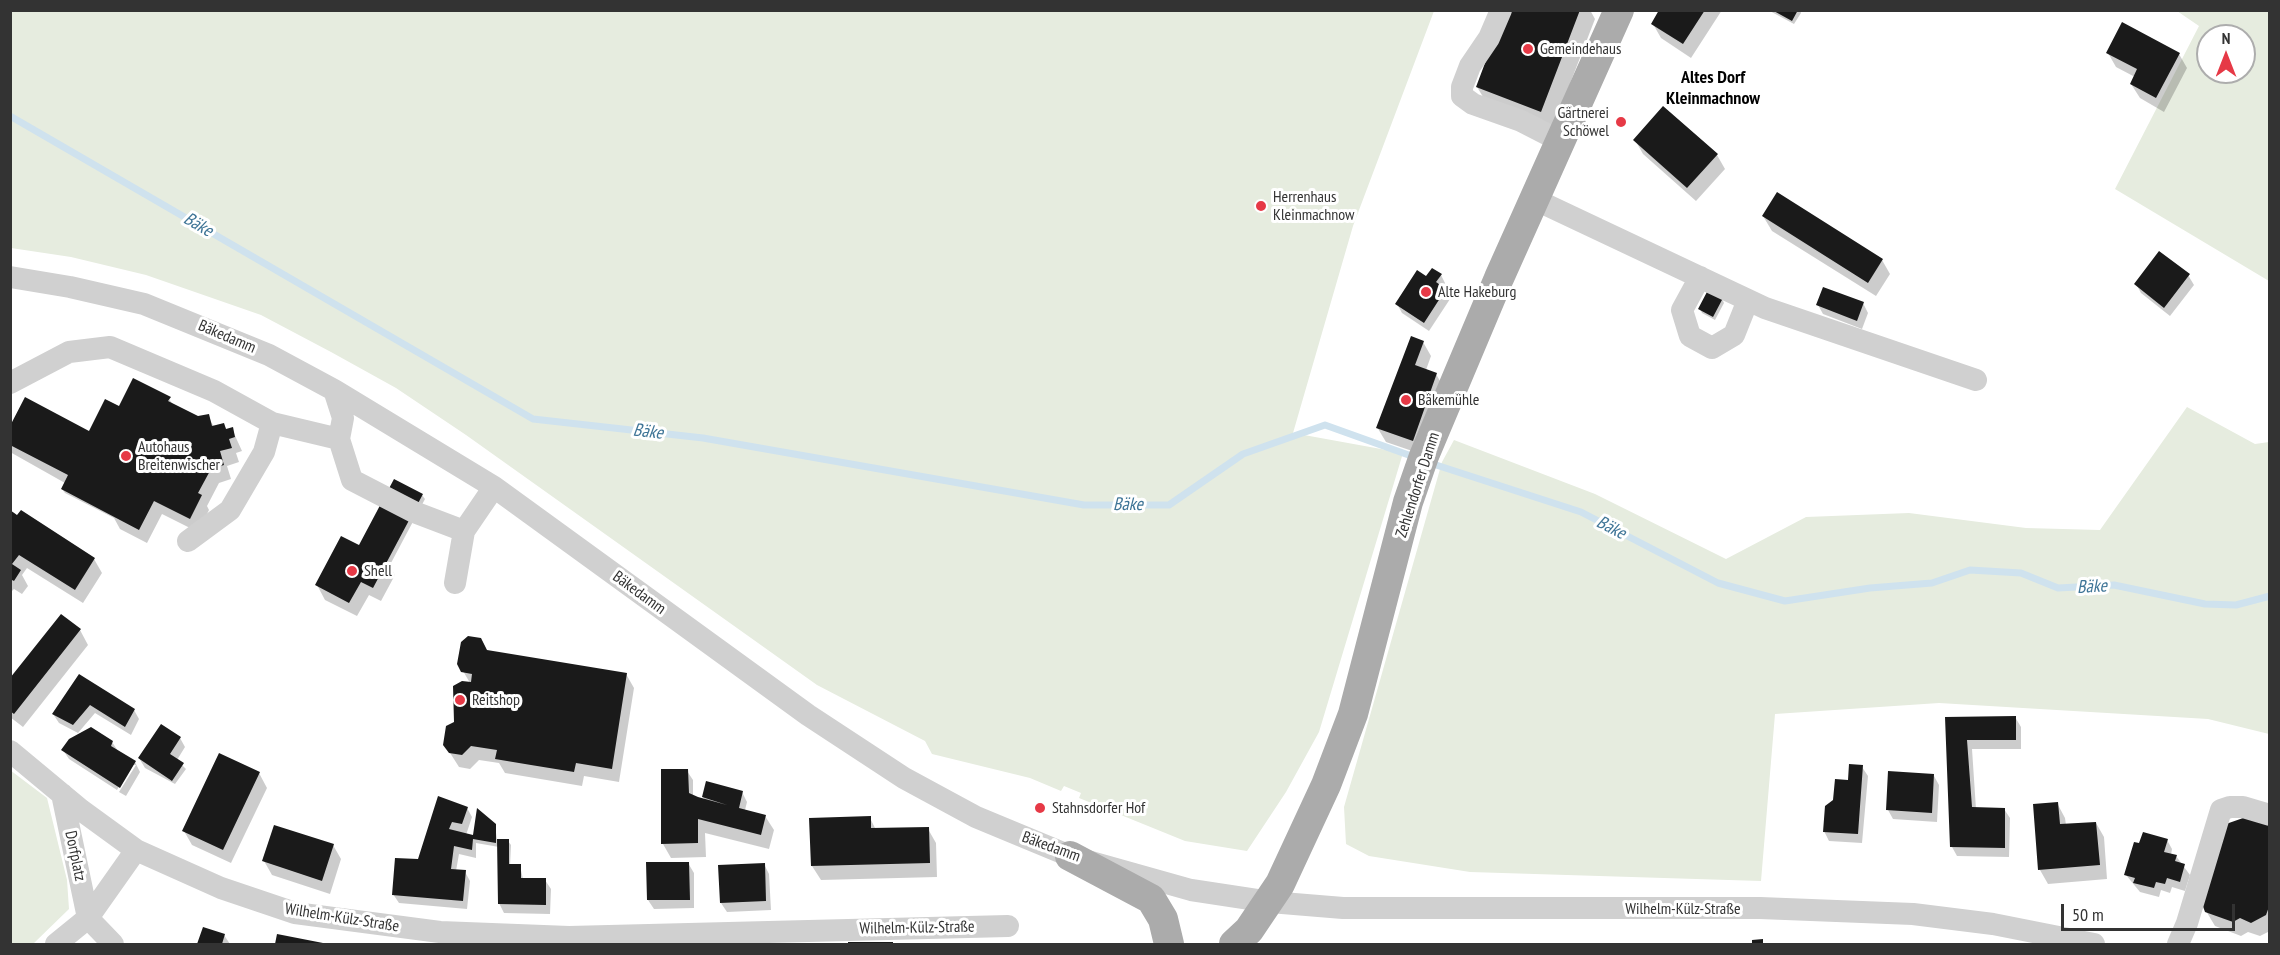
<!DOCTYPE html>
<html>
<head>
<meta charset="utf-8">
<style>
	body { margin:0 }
	#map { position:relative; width:2280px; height:955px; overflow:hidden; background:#fff; font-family:"PT Sans Narrow",sans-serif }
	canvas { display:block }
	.frame { position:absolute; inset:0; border:12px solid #333; pointer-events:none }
	.north { position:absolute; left:2196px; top:24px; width:60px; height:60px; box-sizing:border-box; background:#fff; border:2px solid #adadad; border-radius:50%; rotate:0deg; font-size:16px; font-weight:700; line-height:24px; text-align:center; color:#333 }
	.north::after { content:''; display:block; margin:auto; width:21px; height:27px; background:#e63946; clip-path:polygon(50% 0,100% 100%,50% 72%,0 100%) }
	.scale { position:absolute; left:2061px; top:904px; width:174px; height:27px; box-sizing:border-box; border:3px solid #333; border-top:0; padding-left:8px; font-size:18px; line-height:21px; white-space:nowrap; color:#333; -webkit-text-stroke:4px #fff; paint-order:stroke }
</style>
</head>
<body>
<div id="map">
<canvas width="2280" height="955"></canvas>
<div class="frame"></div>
<div class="north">N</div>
<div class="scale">50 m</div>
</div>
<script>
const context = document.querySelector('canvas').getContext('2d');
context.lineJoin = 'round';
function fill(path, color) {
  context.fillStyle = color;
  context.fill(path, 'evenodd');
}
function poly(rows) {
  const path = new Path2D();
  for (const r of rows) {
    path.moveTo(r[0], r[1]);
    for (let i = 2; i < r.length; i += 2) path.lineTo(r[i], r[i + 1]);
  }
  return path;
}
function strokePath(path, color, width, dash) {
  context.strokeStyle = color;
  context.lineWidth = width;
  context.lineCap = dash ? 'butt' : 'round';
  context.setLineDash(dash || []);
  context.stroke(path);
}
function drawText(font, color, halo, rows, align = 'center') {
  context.font = font + ' "PT Sans Narrow",sans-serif';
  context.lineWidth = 6;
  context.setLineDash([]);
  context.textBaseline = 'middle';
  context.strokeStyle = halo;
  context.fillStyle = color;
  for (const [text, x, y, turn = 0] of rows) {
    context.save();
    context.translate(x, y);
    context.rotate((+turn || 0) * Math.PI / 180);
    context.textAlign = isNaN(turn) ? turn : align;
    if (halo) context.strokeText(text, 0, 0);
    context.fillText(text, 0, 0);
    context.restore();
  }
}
fill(poly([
	[11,10,1434,11,1353,226,1293,433,1403,453,1319,732,1286,792,1247,851,1185,841,1079,798,1081,793,1064,786,1061,791,1030,778,932,754,925,741,817,685,466,435,396,388,331,352,261,315,146,275,71,257,11,248],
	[2177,11,2269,11,2269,281,2115,189,2199,26],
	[2208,36,2244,36,2244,72,2208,72],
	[2187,407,2255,444,2269,442,2269,734,2208,719,1939,703,1775,714,1761,881,1470,872,1369,856,1346,844,1344,807,1442,462,1454,440,1595,494,1726,559,1806,517,1909,513,2026,528,2100,530],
	[10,770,47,798,67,880,69,909,33,944,11,944]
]), '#e6ecdf');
fill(poly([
	[1507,10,1590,10,1595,19,1552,130,1488,105,1477,87],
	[1661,10,1722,10,1691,58,1661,38,1653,24],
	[1768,10,1800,10,1801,13,1794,24],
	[2108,53,2179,54,2187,68,2164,112,2140,98,2131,84,2135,77,2116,67],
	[1635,140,1717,155,1725,169,1696,201,1643,154],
	[1763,216,1882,260,1890,274,1876,296,1772,231],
	[1441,275,1446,285,1443,289,1450,299,1429,331,1402,313,1397,304,1427,278],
	[2188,275,2194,285,2170,316,2141,293,2136,284],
	[1722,299,1724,303,1715,320,1702,313,1700,309],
	[1863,303,1868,313,1862,329,1823,314,1818,305],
	[1423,342,1431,356,1426,370,1436,374,1444,388,1421,454,1386,442,1377,427],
	[169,399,174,406,197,418,208,416,214,427,223,424,227,430,232,429,242,451,236,453,239,462,227,466,231,479,219,483,207,506,209,510,198,532,162,514,147,543,120,529,114,518,65,493,62,489,65,483,10,452,10,429,90,433,120,408],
	[422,495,425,499,391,563,387,561,395,575,381,601,369,595,357,616,325,600,317,585,363,549],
	[10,512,94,559,102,573,83,603,27,568,22,575,28,586,22,594,14,589,10,593],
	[62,616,80,630,88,645,23,727,10,717,10,680],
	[488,652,626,674,634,688,619,782,584,776,582,786,505,773,499,763,479,760,470,769,459,767,445,745,456,723,470,683,459,664],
	[79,676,134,710,139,719,131,735,95,713,78,733,59,723,53,714],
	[2015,717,2021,727,2021,749,1972,749,1976,809,2004,809,2010,818,2009,857,1957,856,1952,847,1947,718],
	[180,738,185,747,177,760,186,769,175,784,145,768,139,758],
	[112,742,118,751,135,762,140,772,126,796,119,792,136,765,132,765,117,790,69,759,63,750],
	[1862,767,1868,776,1862,843,1829,841,1824,831,1835,800],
	[687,771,693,780,693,796,705,800,703,797,742,792,747,802,745,810,765,816,774,830,769,849,705,833,706,857,671,858,663,844],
	[259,773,267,788,231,863,192,845,184,831],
	[1934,776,1939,785,1937,822,1893,819,1888,810],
	[439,798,467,808,472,817,466,835,474,839,478,811,495,825,497,840,508,841,511,845,510,866,520,866,523,879,545,880,551,889,550,914,504,913,499,903,499,847,476,843,476,858,459,854,456,871,465,872,470,881,467,909,399,903,393,894,419,861],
	[2057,803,2065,818,2066,825,2096,823,2104,837,2107,879,2048,884,2040,870],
	[870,818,876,830,928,829,936,843,937,877,821,880,812,866],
	[2270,827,2270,931,2260,936,2248,932,2241,936,2215,926,2206,911],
	[2167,840,2172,849,2171,855,2176,856,2190,875,2185,891,2172,887,2170,893,2161,890,2159,897,2140,892,2126,875],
	[333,845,341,859,330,894,272,875,264,861],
	[688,863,694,873,694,908,654,909,648,900],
	[764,864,769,874,771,910,727,912,721,903],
	[204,929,224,935,230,944,199,944],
	[278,936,321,944,277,944]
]), '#0003');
strokePath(poly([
	[10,116,533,419,703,438,1084,505,1169,505,1243,454,1325,425,1417,458],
	[1430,463,1581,512,1718,583,1785,601,1870,588,1932,583,1970,570,2021,573,2058,588,2114,585,2205,604,2236,605,2270,596]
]), '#cfe2ee', 7);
fill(poly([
	[1505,10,1580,10,1541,112,1476,87],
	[1659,10,1705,10,1683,44,1651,24],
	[1772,10,1798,10,1792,21],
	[2122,22,2180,53,2156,98,2130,84,2137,69,2106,53],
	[1663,106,1718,154,1687,188,1633,140],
	[1777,192,1883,259,1868,283,1762,216],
	[2159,251,2190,274,2164,308,2134,284],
	[1432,268,1442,274,1436,282,1446,289,1424,323,1395,304,1417,270,1426,276],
	[1823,287,1864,302,1857,321,1816,305],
	[1708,290,1723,298,1713,317,1698,309],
	[1411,336,1424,341,1415,365,1437,373,1413,441,1376,428],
	[133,378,171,397,168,401,198,416,209,414,212,426,224,423,226,429,233,427,235,437,229,439,232,448,220,451,224,465,211,469,198,493,202,495,190,519,154,501,139,530,61,489,68,475,10,445,10,426,25,397,89,431,105,399,119,406],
	[394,479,423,494,373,588,361,582,349,603,315,585,341,536,359,545],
	[10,510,17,515,21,510,95,558,75,590,19,555,12,564,21,570,14,581,10,579],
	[61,614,81,629,14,714,10,711,10,678],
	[468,636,481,638,487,650,627,673,612,769,576,763,574,772,531,765,495,759,497,750,471,746,462,755,449,753,443,745,446,726,454,722,453,686,462,681,471,682,472,674,461,672,457,664,461,642],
	[79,674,135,709,125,727,90,705,73,725,52,714],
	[2016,716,2016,740,1967,740,1972,807,2005,808,2005,848,1950,847,1945,717],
	[161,724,181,737,170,754,184,763,172,781,138,758],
	[91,727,113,741,111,746,136,761,120,788,61,750,69,739],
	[219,753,260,772,223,850,182,831],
	[1849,764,1863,765,1858,834,1823,832,1825,806,1833,800,1835,779,1848,780],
	[661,769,688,769,689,793,698,797,727,805,702,797,706,781,743,791,739,808,766,815,761,835,698,819,698,843,661,844],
	[1888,771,1934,774,1932,813,1886,810],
	[438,796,468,807,462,824,452,822,449,829,473,835,477,808,496,824,496,843,473,839,472,850,454,846,451,869,466,870,463,901,392,895,395,858,418,859],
	[2058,802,2060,824,2096,822,2100,865,2038,870,2033,804],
	[871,816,871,828,929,827,930,863,811,866,809,818],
	[2246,817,2270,825,2270,904,2266,915,2251,923,2240,918,2233,922,2205,912,2199,895,2226,824],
	[274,825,334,844,322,881,262,861],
	[2143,832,2168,839,2164,852,2177,855,2175,861,2185,864,2180,882,2167,878,2165,884,2156,882,2154,888,2133,883,2135,878,2124,875,2134,842,2139,843],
	[497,839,509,839,509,864,521,864,521,878,546,878,546,905,498,904],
	[646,862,689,862,690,900,647,900],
	[765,863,766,901,720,903,718,865],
	[203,927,225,934,222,944,197,944],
	[277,934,323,943,323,944,275,944],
	[1763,939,1763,944,1752,944,1752,940],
	[848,942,893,942,893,944,848,944]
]), '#1a1a1a');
strokePath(poly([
	[1501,10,1489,38,1470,66,1462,87,1462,96,1473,104,1521,121,1560,141],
	[1534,199,1765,308,1976,380],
	[10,277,70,287,144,304,269,355,334,390,494,487,808,715,904,778,976,817,1070,856,1191,890,1270,902,1343,908,1760,908,1913,914,1993,924,2094,944],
	[1700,277,1682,310,1690,336,1712,348,1734,335,1748,300],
	[10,383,69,352,110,347,214,391,272,423,264,452,230,510,188,541],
	[334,390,343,418,339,439,352,480,414,512,464,531,494,487],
	[272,423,339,439],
	[455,583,464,531],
	[10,751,81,810,136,850,221,888,295,913,440,932,569,937,1008,926],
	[62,794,88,918],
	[88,918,113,944],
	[56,944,88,918,136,850],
	[2178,944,2187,923,2221,810,2230,807,2243,807,2270,815]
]), '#d0d0d0', 22);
strokePath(poly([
	[1070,856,1151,899,1163,919,1169,944],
	[1234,944,1249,930,1280,884,1326,785,1353,714,1408,502,1424,456,1499,278,1619,10]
]), '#ababab', 30);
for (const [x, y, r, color] of [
	[1528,49,6,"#e63946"],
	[1621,122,6,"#e63946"],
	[1261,206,6,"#e63946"],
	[1426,292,6,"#e63946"],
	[1406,400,6,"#e63946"],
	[126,456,6,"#e63946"],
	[352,571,6,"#e63946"],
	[460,700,6,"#e63946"],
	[1040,808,6,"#e63946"]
]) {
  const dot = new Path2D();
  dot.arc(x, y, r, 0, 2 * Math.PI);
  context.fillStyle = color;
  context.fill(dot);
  strokePath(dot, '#fff', 2);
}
drawText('16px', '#333', '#fff', [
	["Gemeindehaus",1540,49],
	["Gärtnerei",1609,113,"right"],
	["Schöwel",1609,131,"right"],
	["Herrenhaus",1273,197],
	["Kleinmachnow",1273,215],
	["Alte Hakeburg",1438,292],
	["Bäkemühle",1418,400],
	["Autohaus",138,447],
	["Breitenwischer",138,465],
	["Shell",364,571],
	["Reitshop",472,700],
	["Stahnsdorfer Hof",1052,808]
], 'left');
drawText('16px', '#333', '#fff', [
	["Bäkedamm",227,337,23],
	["Zehlendorfer Damm",1418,485,-72],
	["Bäkedamm",639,593,36],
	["Bäkedamm",1051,847,20],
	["Dorfplatz",75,856,78],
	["Wilhelm-Külz-Straße",1683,909],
	["Wilhelm-Külz-Straße",342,918,9],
	["Wilhelm-Külz-Straße",917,928,-1]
]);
drawText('bold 18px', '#000', '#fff', [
	["Altes Dorf",1713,78],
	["Kleinmachnow",1713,99]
]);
drawText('italic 18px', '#3f7597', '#fff', [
	["Bäke",198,225,30],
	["Bäke",648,432,6],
	["Bäke",1128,505],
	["Bäke",1611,528,27],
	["Bäke",2092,587,-3]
]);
</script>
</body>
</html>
